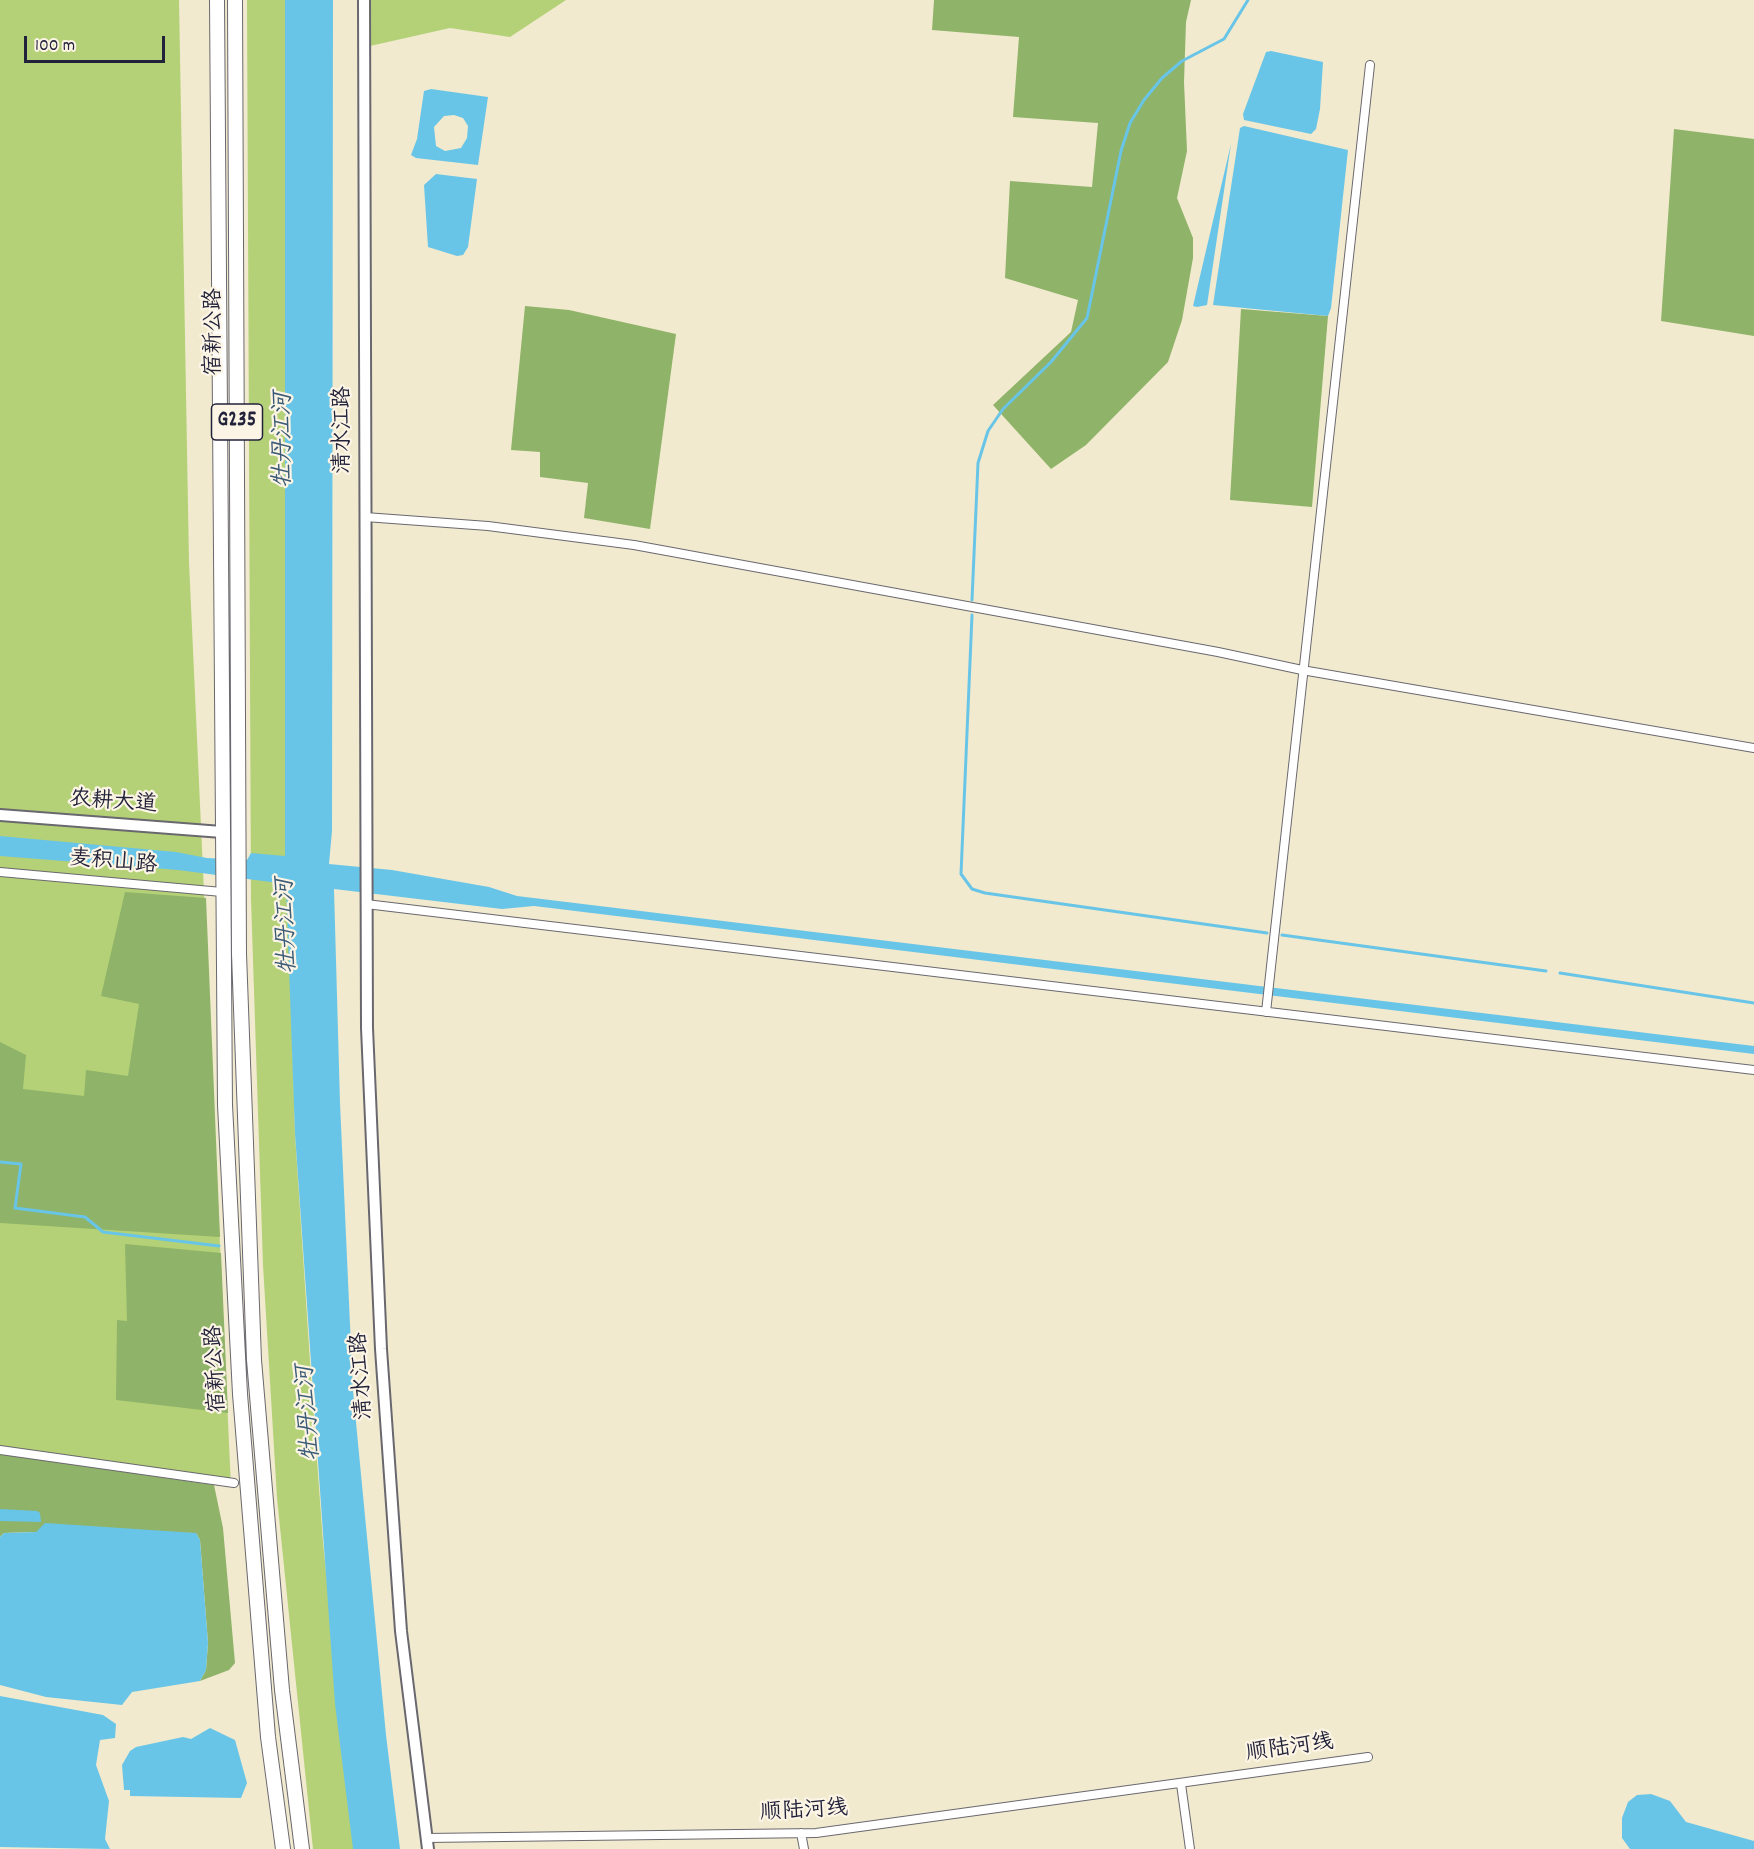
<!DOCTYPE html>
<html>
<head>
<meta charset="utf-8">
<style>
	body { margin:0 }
	#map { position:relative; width:1754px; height:1849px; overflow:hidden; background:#f1eacf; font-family:Dekko,sans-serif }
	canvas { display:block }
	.scale { position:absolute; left:24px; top:36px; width:141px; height:27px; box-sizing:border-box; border:3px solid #22223b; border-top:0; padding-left:8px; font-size:18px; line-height:21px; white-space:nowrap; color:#22223b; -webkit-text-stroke:4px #fcf5e5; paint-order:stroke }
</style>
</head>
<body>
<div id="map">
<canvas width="1754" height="1849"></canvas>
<div class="scale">100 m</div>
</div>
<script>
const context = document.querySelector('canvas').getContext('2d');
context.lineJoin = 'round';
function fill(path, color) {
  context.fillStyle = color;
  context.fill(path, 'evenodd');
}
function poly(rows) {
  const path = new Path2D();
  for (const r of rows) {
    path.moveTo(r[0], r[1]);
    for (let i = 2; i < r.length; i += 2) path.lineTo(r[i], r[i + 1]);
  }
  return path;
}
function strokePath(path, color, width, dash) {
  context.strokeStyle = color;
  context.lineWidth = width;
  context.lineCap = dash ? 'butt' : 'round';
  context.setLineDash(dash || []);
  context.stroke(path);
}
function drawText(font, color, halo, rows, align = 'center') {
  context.font = font + ' Dekko,"LXGW WenKai TC",sans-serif';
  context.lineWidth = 4.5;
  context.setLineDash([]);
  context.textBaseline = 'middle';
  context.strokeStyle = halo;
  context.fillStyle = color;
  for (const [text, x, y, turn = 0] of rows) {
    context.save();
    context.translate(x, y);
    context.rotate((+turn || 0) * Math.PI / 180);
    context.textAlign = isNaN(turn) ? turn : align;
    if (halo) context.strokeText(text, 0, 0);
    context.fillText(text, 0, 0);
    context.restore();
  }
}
fill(poly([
	[0,0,179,0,189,562,231,1487,0,1454],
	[247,0,285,0,285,856,289,918,295,1134,312,1392,323,1542,354,1849,313,1849,277,1498,263,1265,251,899],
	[370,0,566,0,510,37,450,28,370,46]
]), '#b4d177');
fill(poly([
	[934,0,1191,0,1186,22,1184,82,1187,151,1177,198,1193,238,1193,258,1182,320,1168,362,1086,445,1051,469,993,405,1071,332,1078,300,1005,278,1010,181,1092,187,1098,123,1013,117,1019,37,932,30],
	[1674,129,1754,139,1754,336,1661,321],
	[525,306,569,310,676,334,650,529,584,518,588,483,540,477,540,452,511,450],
	[1241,309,1328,316,1312,507,1230,500],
	[125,892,206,898,220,1237,0,1223,0,1042,26,1055,23,1089,84,1096,86,1070,128,1076,139,1004,101,996],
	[125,1244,221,1253,228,1413,116,1400,117,1320,127,1321],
	[0,1454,214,1485,223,1528,235,1663,229,1670,200,1681,206,1670,208,1643,200,1540,196,1533,36,1532,4,1533,0,1537]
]), '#8fb368');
fill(poly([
	[285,0,333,0,332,831,329,864,392,870,489,887,517,896,1754,1046,1754,1054,534,906,502,909,334,889,340,1103,353,1391,386,1735,400,1849,353,1849,335,1704,295,1134,286,884,178,870,0,856,0,836,176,852,207,858,247,860,251,853,285,856],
	[1271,51,1323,62,1320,109,1316,129,1311,134,1244,120,1243,114,1266,52],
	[431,89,488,97,478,165,416,158,411,155,417,139,424,91],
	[454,115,463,118,468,126,467,138,461,148,445,151,436,146,434,127,444,116],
	[1244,126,1348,150,1331,308,1328,316,1213,305,1240,128],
	[1231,144,1207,305,1197,307,1193,306],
	[436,174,477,179,468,247,463,255,457,256,428,247,424,185],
	[0,1509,37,1511,40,1513,41,1522,0,1521],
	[45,1523,196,1533,200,1540,208,1643,206,1670,200,1681,132,1692,122,1705,46,1697,0,1685,0,1537,4,1533,36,1532],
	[0,1696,103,1715,116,1724,115,1738,100,1740,96,1765,109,1801,105,1839,110,1849,0,1847],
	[210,1728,235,1740,247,1783,241,1798,130,1796,130,1790,124,1790,122,1765,130,1751,136,1747,183,1737,191,1739],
	[1651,1794,1670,1801,1686,1822,1754,1841,1754,1849,1630,1849,1622,1838,1622,1818,1628,1802,1637,1795]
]), '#69c5e7');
strokePath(poly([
	[972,600,978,463,988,431,1003,409,1051,362,1087,318,1121,151,1130,123,1144,100,1162,78,1182,61,1224,39,1248,0],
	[972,615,961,874,972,889,985,893,1267,933],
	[1282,935,1546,971],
	[1560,973,1754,1003],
	[0,1162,21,1164,15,1208,85,1217,103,1232,219,1246]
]), '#69c5e7', 3);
const minor = poly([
	[365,517,488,526,634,545,1218,652,1302,670,1754,748],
	[0,872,222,892],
	[366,904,1754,1070],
	[1266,1012,1370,65],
	[0,1450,234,1483],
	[1181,1784,1190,1849],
	[801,1833,804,1849],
	[426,1838,816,1833,1368,1757]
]);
const tertiary = poly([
	[364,0,367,1028,381,1349,401,1631,428,1849],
	[0,815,222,832]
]);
const trunk = poly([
	[217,0,225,1105,240,1394,268,1737,283,1849],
	[235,0,239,954,254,1360,282,1690,302,1849]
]);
strokePath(minor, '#6a686f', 10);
strokePath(tertiary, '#6a686f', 14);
strokePath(trunk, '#6a686f', 16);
strokePath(minor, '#fff', 8);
strokePath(tertiary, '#fff', 10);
strokePath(trunk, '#fff', 14);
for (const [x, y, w] of [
	[237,422,51]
]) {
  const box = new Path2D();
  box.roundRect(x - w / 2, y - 18, w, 36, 4.5);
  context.fillStyle = '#fcf5e5';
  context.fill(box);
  strokePath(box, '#22223b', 1.5);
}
drawText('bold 21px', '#22223b', null, [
	["G235",237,422]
]);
drawText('22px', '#22223b', '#fcf5e5', [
	["宿新公路",216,332,-90],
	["清水江路",345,430,-90],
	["农耕大道",113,804,4],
	["麦积山路",113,864,5],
	["宿新公路",218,1369,-93],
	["清水江路",364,1376,-94],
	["顺陆河线",1290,1750,-8],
	["顺陆河线",804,1813,-3]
]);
drawText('italic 24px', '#3b5b77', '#fcf5e5', [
	["牡丹江河",286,440,-90],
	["牡丹江河",289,926,-92],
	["牡丹江河",311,1413,-94]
]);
</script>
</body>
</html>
